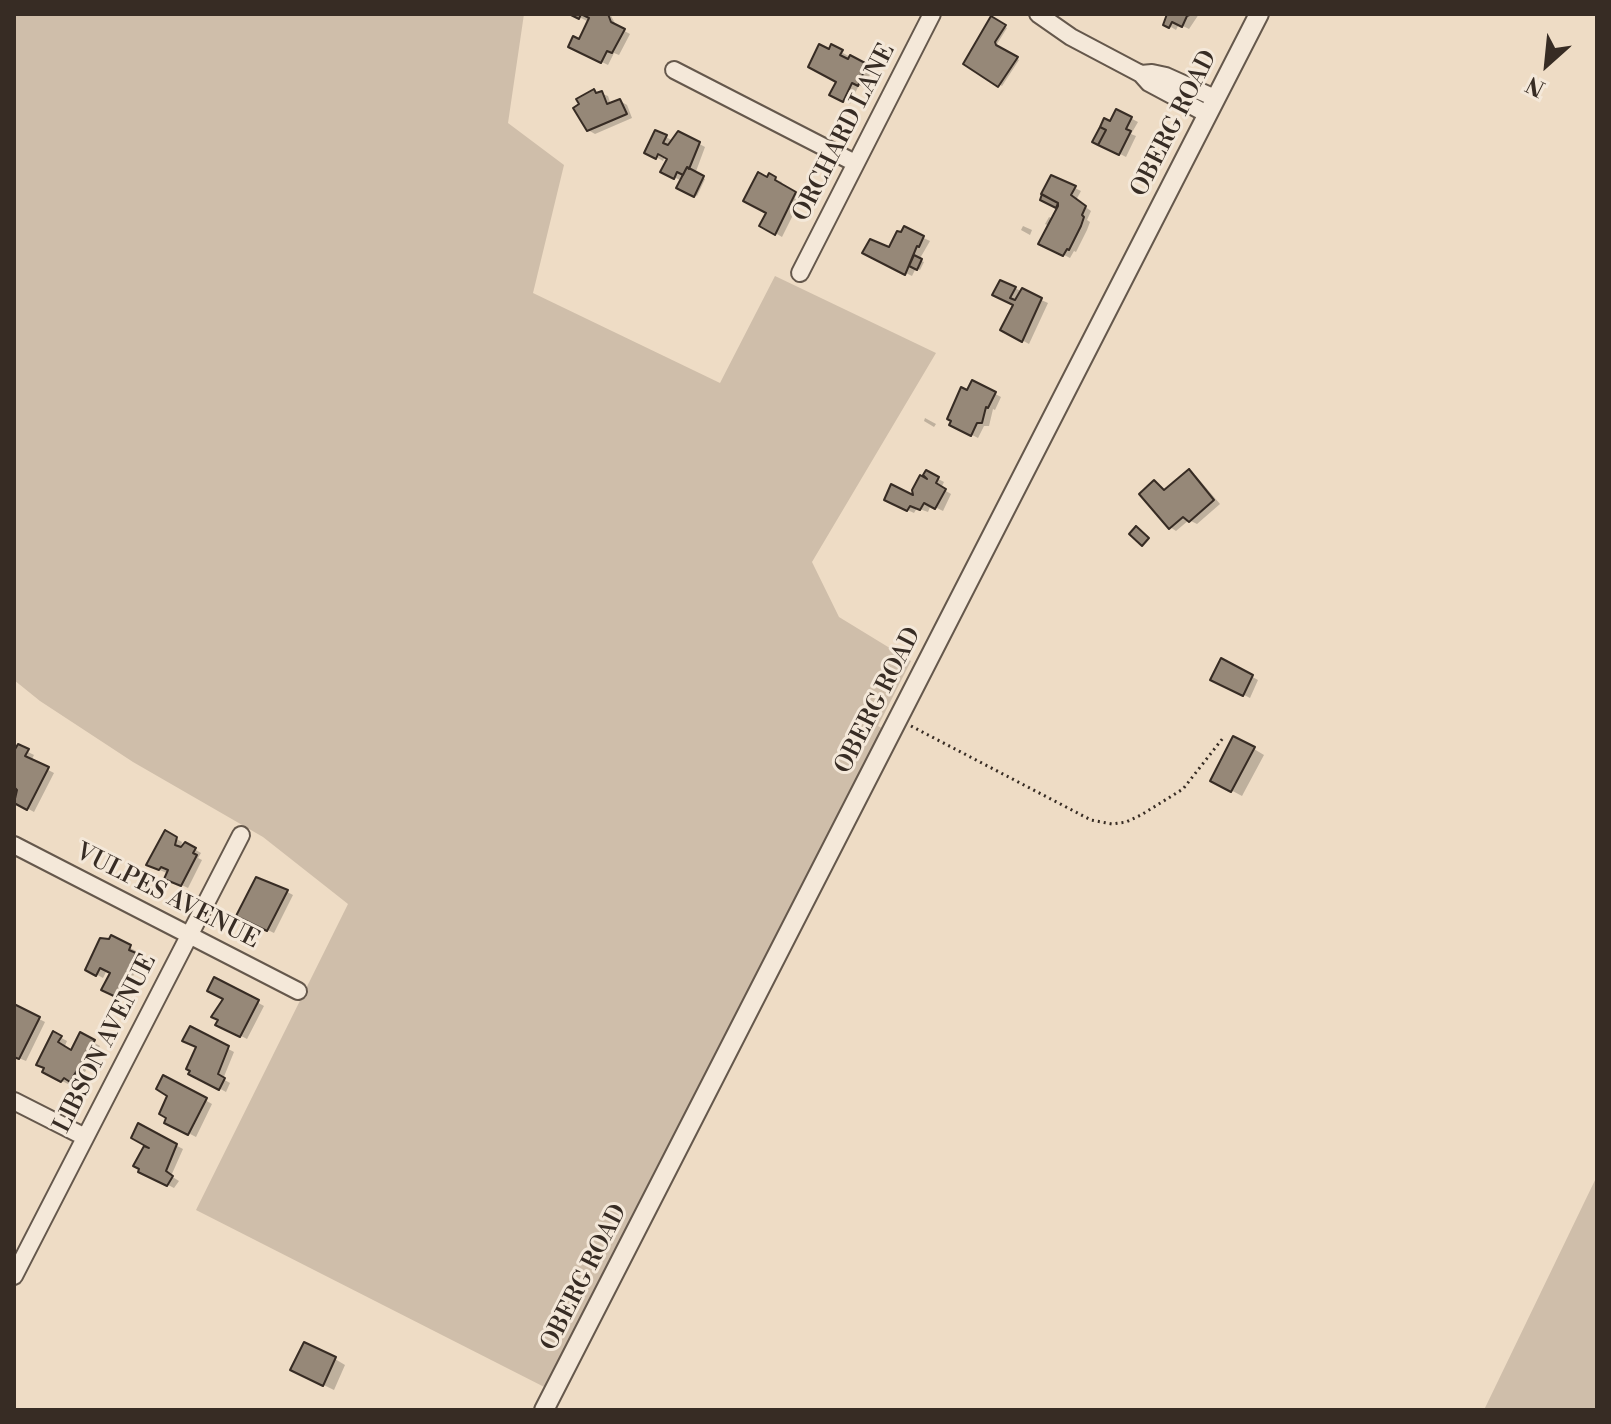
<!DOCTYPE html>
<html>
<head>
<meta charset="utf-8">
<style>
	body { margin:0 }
	#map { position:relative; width:1611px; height:1424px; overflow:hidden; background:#eedcc5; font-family:"Libre Bodoni",serif }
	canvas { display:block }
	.frame { position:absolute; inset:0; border:16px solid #372c24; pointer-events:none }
	.north { position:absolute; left:1507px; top:24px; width:80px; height:80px; -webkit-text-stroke:6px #f4e8d9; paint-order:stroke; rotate:207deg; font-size:22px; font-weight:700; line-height:32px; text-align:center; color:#372c24 }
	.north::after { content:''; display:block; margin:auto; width:28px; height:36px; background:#372c24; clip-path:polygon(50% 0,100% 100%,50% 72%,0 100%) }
</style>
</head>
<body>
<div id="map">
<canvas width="1611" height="1424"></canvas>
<div class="frame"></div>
<div class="north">N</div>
</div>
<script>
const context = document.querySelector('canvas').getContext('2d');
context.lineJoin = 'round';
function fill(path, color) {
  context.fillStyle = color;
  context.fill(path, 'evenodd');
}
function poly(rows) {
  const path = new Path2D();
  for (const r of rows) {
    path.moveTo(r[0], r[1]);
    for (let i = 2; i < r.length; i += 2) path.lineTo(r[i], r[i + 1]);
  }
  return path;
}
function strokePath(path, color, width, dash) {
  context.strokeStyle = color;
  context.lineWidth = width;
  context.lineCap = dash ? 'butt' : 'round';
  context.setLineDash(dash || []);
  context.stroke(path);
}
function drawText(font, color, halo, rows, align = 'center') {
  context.font = font + ' "Libre Bodoni",serif';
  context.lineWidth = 6;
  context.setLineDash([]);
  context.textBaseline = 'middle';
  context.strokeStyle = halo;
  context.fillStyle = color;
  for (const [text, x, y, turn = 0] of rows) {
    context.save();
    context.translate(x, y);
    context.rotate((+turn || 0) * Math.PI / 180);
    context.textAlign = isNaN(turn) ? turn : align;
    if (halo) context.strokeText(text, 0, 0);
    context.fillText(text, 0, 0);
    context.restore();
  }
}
fill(poly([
	[14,14,524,14,508,123,564,165,533,293,720,383,775,276,936,353,812,562,839,617,911,661,878,726,899,737,562,1396,196,1210,348,904,263,837,133,762,40,701,14,680],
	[1597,1176,1597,1410,1484,1410]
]), '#cfbeaa');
fill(poly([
	[573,14,610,14,617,27,630,34,619,55,614,53,608,65,576,49,589,22],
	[1169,14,1199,14,1189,29,1179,24,1176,30,1166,24],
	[991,19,1007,28,997,44,999,48,1019,60,1002,86,965,63],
	[832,47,872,69,865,88,859,85,850,104,832,95,838,81],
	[594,91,608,96,611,105,620,101,627,105,632,118,595,134,588,130],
	[1117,111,1138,122,1131,134,1136,136,1126,157,1095,141,1111,124],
	[679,133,705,147,695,174,705,179,697,196,679,187,682,181,662,171,669,158,665,156,663,161,647,152,666,137,673,141],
	[768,179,775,179,782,182,780,185,802,197,782,237,762,225,768,213],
	[1075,188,1081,191,1076,200,1091,211,1087,220,1090,222,1087,230,1076,252,1074,251,1070,258,1041,243,1049,226,1045,224,1049,217,1053,219,1059,208,1042,199],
	[1023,226,1032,230,1030,235,1021,230],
	[905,229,930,241,919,260,924,262,920,270,916,268,912,276,865,253,890,249],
	[1001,282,1048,303,1029,344,1002,329,1015,304,1000,298],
	[973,382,1001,397,995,410,993,409,989,426,984,426,978,438,951,424],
	[925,418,936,424,934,427,924,421],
	[1190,472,1196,476,1220,504,1197,524,1189,520,1176,531,1170,527,1155,483,1166,491],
	[927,473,944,482,941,488,951,494,943,511,931,505,928,512,917,508,914,513,892,503,916,498],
	[1222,660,1258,680,1250,698,1213,679],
	[18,747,34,755,31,761,54,773,34,812,14,801,19,788,14,785,14,755],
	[1254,749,1264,755,1242,796,1212,780],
	[166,833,182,842,180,852,186,844,201,853,198,858,202,860,188,888,167,878,169,874,155,868],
	[276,886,293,895,274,933,245,919],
	[112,938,136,951,135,954,141,958,123,999,104,989,112,973,107,970,103,978,87,969],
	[215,979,264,1006,247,1039,218,1024,225,999],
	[14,1006,45,1022,26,1061,14,1056],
	[191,1029,234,1052,223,1079,230,1083,226,1092,191,1073,198,1047],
	[54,1034,67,1041,64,1048,71,1052,80,1035,100,1046,78,1084,71,1080,68,1084,50,1075],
	[164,1077,212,1104,196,1137,167,1122,170,1095],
	[139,1126,183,1149,171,1176,179,1181,174,1188,141,1171,136,1165,147,1144],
	[335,1359,345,1365,334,1390,303,1375]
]), '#0003');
const building = poly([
	[569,14,608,14,611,22,625,29,612,53,607,51,601,63,568,47,573,36,579,39,589,18,581,14,579,19,569,14],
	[1167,14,1192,14,1187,16,1182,27,1172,22,1169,28,1163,25,1167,14],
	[991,16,1006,25,995,42,996,45,1018,57,998,87,963,64,991,16],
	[819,44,829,49,831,44,843,50,840,55,848,59,850,55,867,64,858,86,852,83,843,102,829,95,836,82,808,67,819,44],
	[594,89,596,93,602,91,607,104,620,99,627,114,587,131,573,108,579,104,576,99,594,89],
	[1116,109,1132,117,1126,129,1131,131,1119,155,1098,145,1106,130,1100,127,1104,118,1110,121,1116,109],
	[1100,127,1106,130,1098,145,1092,142,1100,127],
	[655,130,667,135,663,143,668,145,678,131,700,142,689,169,687,167,683,175,677,172,674,179,660,172,667,159,658,154,656,159,644,153,655,130],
	[687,167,704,176,694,197,676,188,687,167],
	[758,172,767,177,769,173,776,177,775,180,796,192,775,235,759,226,766,213,743,201,758,172],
	[1051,175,1076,186,1071,195,1086,206,1082,215,1084,217,1081,226,1069,250,1067,249,1063,256,1038,244,1058,206,1058,203,1041,194,1051,175],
	[1042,194,1058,203,1056,208,1040,200,1042,194],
	[904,226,924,236,919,247,917,246,905,275,862,253,870,239,889,247,897,231,901,232,904,226],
	[914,255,922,259,917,270,909,266,914,255],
	[1000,280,1016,287,1010,298,1015,300,1022,288,1042,298,1022,342,1000,330,1013,305,992,295,1000,280],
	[972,380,996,392,988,408,986,407,982,423,977,423,971,436,949,425,951,421,947,419,961,387,967,390,972,380],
	[1189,469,1214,500,1189,522,1183,517,1169,529,1139,494,1154,480,1164,490,1189,469],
	[926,470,939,477,936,483,946,489,935,509,924,503,920,510,910,506,907,511,884,500,891,484,913,495,912,490,920,475,927,479,923,475,926,470],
	[1136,526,1149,538,1142,546,1129,534,1136,526],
	[1221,658,1253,675,1243,696,1210,680,1221,658],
	[1233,736,1255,747,1231,792,1210,781,1233,736],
	[18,744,29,749,25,756,49,767,27,810,14,803,17,790,14,787,14,751,18,744],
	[165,830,177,837,175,845,181,847,185,842,196,848,193,853,197,855,181,886,164,879,168,870,161,867,159,870,146,865,165,830],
	[256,877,288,890,267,931,236,916,256,877],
	[111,935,131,945,129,950,136,953,116,997,101,990,110,973,100,968,96,976,85,970,100,938,109,939,111,935],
	[214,977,259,1000,240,1037,215,1025,218,1020,211,1017,223,999,207,991,214,977],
	[14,1004,40,1017,19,1059,14,1057,14,1004],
	[190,1026,229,1046,218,1074,225,1078,219,1090,188,1074,190,1071,186,1069,196,1047,182,1041,190,1026],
	[53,1031,62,1036,58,1042,71,1050,80,1032,95,1040,70,1082,64,1078,61,1082,42,1072,44,1068,36,1065,53,1031],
	[163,1075,207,1098,188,1135,164,1123,166,1118,159,1114,167,1096,156,1089,163,1075],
	[138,1123,177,1144,166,1171,173,1176,167,1186,138,1172,139,1169,133,1166,144,1146,149,1148,131,1138,138,1123],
	[304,1342,336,1357,323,1386,290,1370,304,1342]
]);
fill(building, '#968878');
strokePath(building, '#372c24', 2);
const minor = poly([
	[1038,14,1071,37,1141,74,1149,83,1207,114],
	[674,70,855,163],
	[1141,74,1152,73,1166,76,1215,98],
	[800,273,932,14],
	[14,845,298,991],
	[14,1101,85,1137],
	[14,1276,241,835]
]);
const tertiary = poly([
	[544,1410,1259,14]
]);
strokePath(minor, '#65584c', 20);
strokePath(tertiary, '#65584c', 22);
strokePath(poly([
	[911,726,1091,820,1112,824,1126,822,1141,815,1183,789,1223,738]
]), '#372c24', 3, [2, 4]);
strokePath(minor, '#f4e8d9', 16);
strokePath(tertiary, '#f4e8d9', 18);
drawText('24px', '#372c24', '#f4e8d9', [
	["OBERG ROAD",1175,124,-63],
	["ORCHARD LANE",845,133,-63],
	["OBERG ROAD",879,701,-63],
	["VULPES AVENUE",167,897,27],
	["LIBSON AVENUE",106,1044,-63],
	["OBERG ROAD",585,1278,-63]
]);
</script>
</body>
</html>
